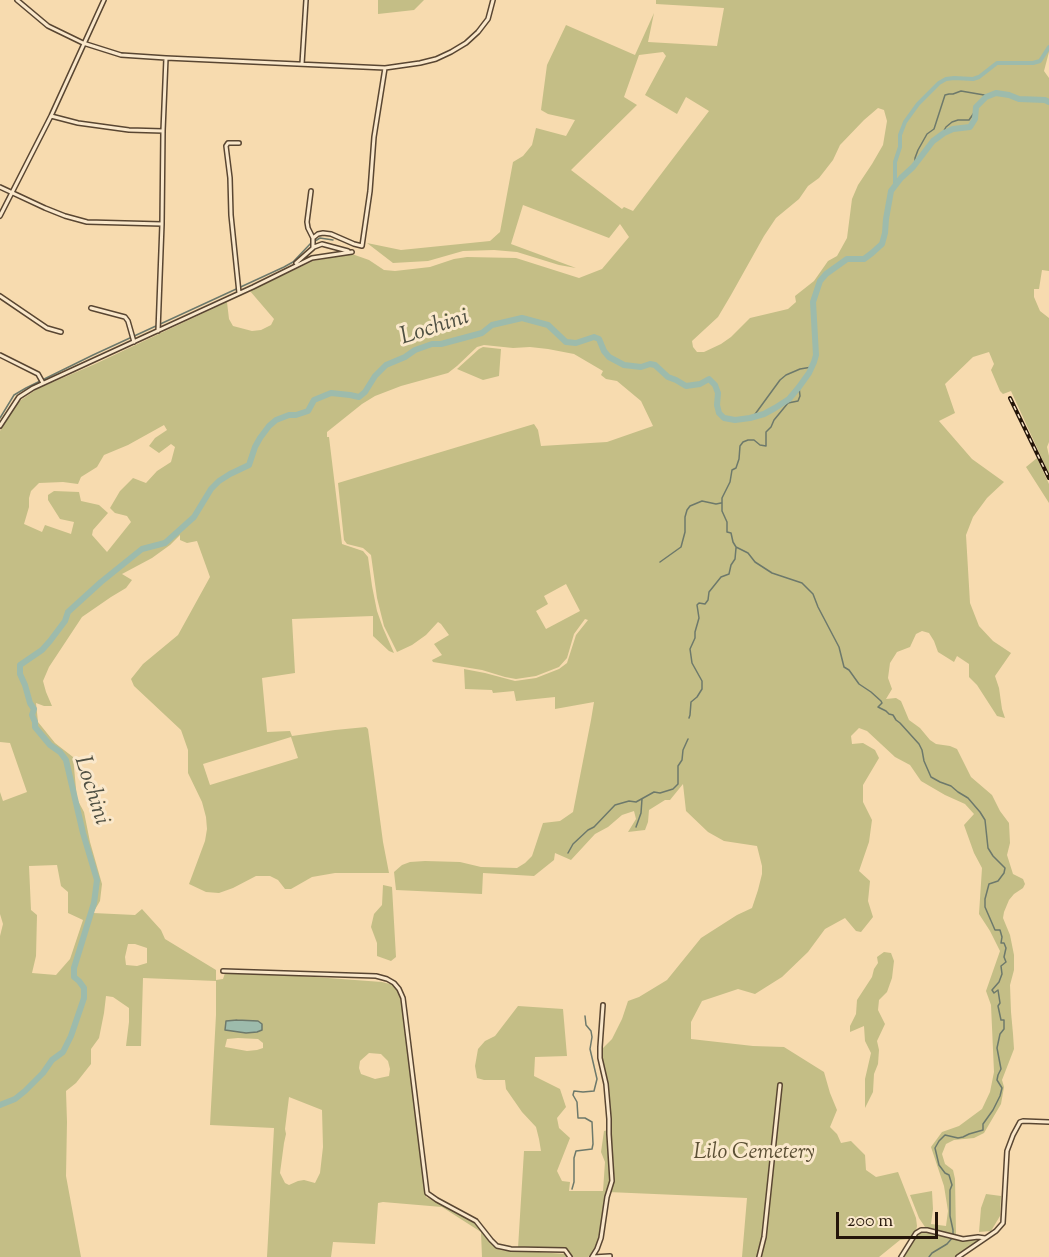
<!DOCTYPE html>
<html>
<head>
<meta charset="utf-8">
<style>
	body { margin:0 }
	#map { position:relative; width:1049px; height:1257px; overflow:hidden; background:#f7dbaf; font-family:"Sorts Mill Goudy",serif }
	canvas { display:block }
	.scale { position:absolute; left:836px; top:1212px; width:102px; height:27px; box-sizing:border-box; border:3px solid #241509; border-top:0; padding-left:8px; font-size:18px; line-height:21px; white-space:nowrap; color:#241509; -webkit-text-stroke:4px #fae8cb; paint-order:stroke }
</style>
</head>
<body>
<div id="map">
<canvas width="1049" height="1257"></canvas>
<div class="scale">200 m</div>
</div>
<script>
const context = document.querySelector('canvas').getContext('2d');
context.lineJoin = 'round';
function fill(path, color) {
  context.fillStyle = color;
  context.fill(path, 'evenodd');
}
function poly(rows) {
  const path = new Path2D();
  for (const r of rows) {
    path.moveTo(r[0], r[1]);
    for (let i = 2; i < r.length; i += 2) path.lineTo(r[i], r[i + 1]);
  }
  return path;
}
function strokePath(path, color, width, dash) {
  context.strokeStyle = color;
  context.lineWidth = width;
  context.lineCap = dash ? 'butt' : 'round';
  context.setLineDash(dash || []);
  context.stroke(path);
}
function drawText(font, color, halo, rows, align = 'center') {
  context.font = font + ' "Sorts Mill Goudy",serif';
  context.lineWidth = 6;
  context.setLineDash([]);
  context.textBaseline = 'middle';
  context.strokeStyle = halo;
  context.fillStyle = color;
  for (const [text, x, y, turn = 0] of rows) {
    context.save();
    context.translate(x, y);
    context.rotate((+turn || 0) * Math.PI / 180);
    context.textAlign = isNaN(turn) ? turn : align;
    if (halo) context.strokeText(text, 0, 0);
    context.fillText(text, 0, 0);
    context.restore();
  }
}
fill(poly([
	[378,0,424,0,414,10,378,14],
	[656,0,1049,0,1049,52,1044,71,1049,78,1049,271,1042,270,1039,289,1034,289,1034,297,1040,311,1049,318,1049,442,1047,447,1049,456,1049,474,1011,391,1003,394,1000,391,991,370,994,364,989,352,973,357,945,384,955,413,939,421,972,459,1004,482,987,498,973,517,966,535,970,603,979,626,993,641,1011,653,995,676,999,688,1002,709,1005,718,997,716,977,685,969,677,969,664,957,656,954,662,938,652,934,641,929,633,922,631,916,634,910,647,897,652,890,663,888,678,892,689,886,699,896,698,901,701,909,720,920,728,930,740,936,744,950,746,957,749,971,777,992,795,1000,811,1009,823,1010,843,1007,855,1013,874,1023,879,1025,884,1023,888,1014,894,1009,900,1004,912,1003,918,1010,935,1014,955,1014,970,1010,985,1011,1012,1013,1034,1014,1049,1002,1080,1004,1087,1001,1104,984,1133,974,1138,954,1140,946,1144,942,1154,945,1164,953,1170,955,1179,956,1234,954,1236,943,1232,930,1229,925,1227,919,1218,910,1195,932,1191,933,1209,931,1224,946,1226,948,1211,944,1186,931,1147,942,1132,959,1126,982,1109,990,1092,994,1072,991,1005,986,991,1000,951,990,931,979,914,982,868,974,853,964,825,974,814,965,804,945,795,921,781,910,765,895,757,867,731,859,728,851,736,852,744,863,743,875,750,879,758,863,785,863,802,872,820,869,842,859,871,870,881,868,901,873,917,861,932,856,931,845,918,825,929,808,952,782,977,755,994,738,989,702,1001,691,1022,691,1039,753,1046,784,1047,824,1072,830,1093,837,1110,830,1127,837,1134,841,1143,851,1141,865,1155,866,1170,876,1177,898,1172,916,1218,917,1226,916,1231,910,1239,900,1240,879,1257,760,1257,765,1237,769,1213,764,1213,762,1238,757,1257,742,1257,747,1198,608,1192,605,1195,604,1202,598,1242,596,1249,588,1257,573,1257,567,1250,560,1248,518,1248,524,1151,541,1151,539,1139,536,1127,522,1112,506,1089,505,1080,484,1080,477,1078,475,1066,478,1049,485,1041,495,1036,518,1006,563,1009,567,1056,535,1057,534,1076,560,1089,566,1107,557,1118,559,1128,570,1138,557,1171,562,1181,570,1182,569,1191,603,1191,605,1162,601,1152,604,1131,608,1130,605,1091,601,1072,603,1048,612,1039,622,1019,628,1001,639,997,667,980,701,938,737,915,752,908,758,890,762,874,762,866,757,846,724,841,708,832,686,811,683,784,670,800,665,800,649,810,648,822,645,830,628,832,636,819,634,811,622,815,608,827,595,834,571,860,555,853,554,860,534,876,483,873,482,894,396,890,394,872,402,865,410,862,425,861,460,862,481,867,517,868,525,863,532,856,543,823,560,821,573,812,591,720,594,702,555,709,555,697,516,701,514,691,493,693,492,690,465,689,464,669,485,673,515,681,536,678,559,669,567,663,576,635,588,620,585,619,574,634,567,658,559,667,536,676,516,679,505,677,482,670,433,662,432,660,442,655,434,644,449,635,441,624,438,622,426,635,412,645,397,652,384,626,377,598,371,555,363,548,347,544,344,540,338,483,534,424,538,430,541,446,607,442,653,426,641,401,617,381,606,379,601,375,603,371,574,354,548,349,530,347,513,348,484,345,477,347,457,366,448,373,401,386,375,396,362,404,327,432,327,437,329,437,342,544,363,551,368,557,372,586,377,611,383,628,394,653,389,651,373,636,373,616,292,619,295,673,262,678,267,732,290,731,292,736,335,730,366,727,368,729,383,842,389,873,335,873,312,877,291,889,285,889,278,880,270,876,256,876,233,888,219,893,206,892,189,884,205,841,207,829,206,817,202,802,188,773,188,750,181,730,134,686,131,679,143,664,178,635,210,577,197,541,187,543,180,540,180,535,170,545,152,558,122,574,132,580,126,588,111,597,82,617,49,667,43,681,46,692,52,706,44,706,36,703,38,722,55,743,73,757,77,799,84,812,90,842,102,884,100,901,93,913,135,915,142,909,161,930,165,939,216,970,216,980,223,979,225,973,287,975,382,982,394,985,401,998,426,1197,474,1221,492,1245,500,1250,516,1252,525,1251,565,1254,568,1257,482,1257,481,1232,442,1207,383,1202,378,1203,375,1244,333,1242,331,1257,267,1257,274,1128,210,1125,216,1015,216,981,143,978,141,1046,126,1046,129,1022,129,1008,113,997,106,996,104,1013,99,1038,91,1049,91,1064,76,1083,66,1091,67,1122,66,1176,81,1257,0,1257,0,936,3,924,0,914,0,792,3,801,27,792,10,743,0,742,0,431,15,406,21,400,37,389,95,364,227,302,229,319,233,326,252,331,261,330,271,325,274,319,250,291,313,261,352,254,369,260,384,270,395,271,430,267,454,259,467,257,516,258,579,278,602,269,629,237,620,224,609,238,523,205,511,244,576,268,559,265,517,252,494,250,463,251,428,261,393,263,367,243,401,250,490,241,500,232,513,162,523,156,532,145,536,128,566,136,575,120,548,114,541,110,547,65,566,25,635,55,654,13,648,42,717,46,724,8,656,4],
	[663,52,666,56,645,95,677,114,686,97,709,111,633,211,624,207,622,209,571,170,637,105,624,97,639,55],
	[878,108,884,110,887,121,883,145,872,164,858,185,852,199,847,238,837,256,828,261,814,281,795,296,796,302,788,309,750,318,731,337,721,344,704,352,697,352,693,347,692,341,718,317,731,295,764,236,776,218,799,199,808,186,819,178,833,160,840,145,864,120],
	[164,425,167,430,155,438,149,446,159,453,171,444,175,447,171,462,157,471,146,483,133,478,120,491,110,508,115,513,127,516,131,522,107,552,92,535,93,530,108,513,99,505,81,501,79,492,54,491,48,495,48,500,60,519,74,522,71,534,45,525,42,532,24,524,29,507,29,498,31,491,39,483,63,482,78,484,81,477,97,467,104,455,128,445],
	[566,584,580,611,546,629,536,611,548,604,544,596],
	[291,737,298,758,210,785,203,764],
	[57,865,61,886,68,892,68,913,83,920,70,959,56,975,32,973,36,956,37,915,31,910,29,866],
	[128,944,135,944,147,948,147,963,137,966,126,965,125,957],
	[238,1038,258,1039,263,1043,263,1048,257,1050,247,1051,225,1047,227,1039],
	[369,1053,381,1054,388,1061,390,1069,389,1076,375,1079,361,1074,359,1068,360,1061],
	[289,1097,322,1110,323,1147,320,1173,315,1183,304,1180,298,1181,289,1185,285,1183,280,1173,284,1143,286,1134,285,1129],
	[483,347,501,349,499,376,483,380,457,369,479,349],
	[1037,458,1049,484,1049,503,1026,467],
	[383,885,392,887,396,957,391,961,377,956,377,943,371,927,374,914,382,905],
	[884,952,891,953,894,961,892,978,887,992,879,1000,878,1010,885,1024,877,1041,879,1050,878,1064,874,1074,873,1092,865,1108,865,1079,871,1053,865,1041,864,1026,850,1032,850,1026,856,1014,857,1000,872,977,874,969,878,963,877,957],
	[986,1194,1001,1196,1000,1216,991,1231,979,1232,981,1208],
	[927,1231,944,1235,954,1239,964,1241,977,1238,979,1240,955,1257,903,1257,916,1234,921,1232]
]), '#c4be86');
const water = poly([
	[237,1020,258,1021,262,1024,262,1030,257,1032,246,1033,225,1030,226,1021,237,1020]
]);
fill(water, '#9dbbac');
strokePath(water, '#6d796b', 1.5);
strokePath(poly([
	[942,134,946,127,952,122,958,120,969,120,976,110],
	[915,164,915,158,918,150,927,134,934,129,945,95,949,94,953,94,961,91,990,96],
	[315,241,320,238,333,240],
	[799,387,800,396,798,401,788,403,774,420,771,427,766,432,766,446,760,445,754,440,748,440,743,442,740,446,739,459,736,468,732,470,730,482,722,498,722,511,727,522,727,532,731,533,733,542,736,547,748,553,755,562,772,573,802,583,813,594,818,607,839,647,844,667,849,670,859,684,871,692,881,701,882,703,878,707,886,711,889,714,893,715,896,720,900,723,919,744,922,750,924,761,931,777,940,782,951,786,958,792,968,798,980,812,985,820,988,848,993,856,1005,868,1004,873,998,881,989,884,985,899,985,907,995,930,1000,930,1002,937,1001,943,1004,943,1006,948,1004,957,1006,962,1001,966,1002,974,999,982,992,990,994,993,998,990,1000,1003,998,1006,1001,1020,1004,1020,1004,1029,1000,1034,997,1048,1001,1069,998,1075,997,1080,1002,1088,1000,1096,993,1110,983,1124,983,1130,969,1134,963,1137,958,1138,945,1135,939,1141,935,1148,939,1165,945,1173,949,1175,952,1185,950,1190,950,1216,953,1230,953,1237,947,1244,932,1253,929,1257],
	[753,417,780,380,786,375,800,369,812,367],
	[0,418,14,395,26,388,93,355,284,267,293,262,311,243],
	[660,562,681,547,685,532,685,517,687,510,690,506,702,501,716,504,721,503],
	[689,718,690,715,691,702,697,697,702,689,702,681,692,663,690,649,695,638,695,632,699,618,697,605,699,603,705,604,708,600,709,592,721,577,729,574,731,565,735,559,736,548],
	[636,827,641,813,642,799],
	[568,853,573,844,588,830,594,827,615,805,629,801,636,802,654,792,660,793,673,789,678,784,678,766,682,760,683,750,688,739],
	[572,1189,574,1182,574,1158,576,1151,592,1149,593,1144,592,1122,585,1118,578,1118,577,1102,573,1095,574,1091,583,1092,594,1091,597,1079,590,1049,592,1037,591,1031,586,1025,585,1016]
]), '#6d796b', 1.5);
strokePath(poly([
	[895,186,895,162,900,147,900,135,905,122,918,104,939,83,946,79,954,78,973,79,979,77,997,63,1033,63,1040,61,1049,47]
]), '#9dbbac', 4);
strokePath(poly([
	[0,1105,15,1099,25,1091,43,1073,52,1060,63,1052,71,1036,84,998,84,988,79,981,74,977,74,968,94,903,97,880,83,833,66,760,60,752,50,745,35,727,35,722,32,715,34,709,30,703,25,685,20,674,20,665,42,650,50,641,65,621,68,612,101,582,142,549,165,543,184,526,194,517,211,489,219,481,230,474,249,465,255,447,260,438,269,426,276,420,289,415,296,415,308,411,314,400,331,393,350,395,359,397,365,392,375,376,386,365,405,357,415,350,432,344,441,344,482,333,492,325,522,318,548,325,566,342,576,343,594,337,599,339,604,351,609,357,624,365,641,367,650,364,655,365,668,377,676,380,686,386,700,384,709,379,715,385,718,393,717,405,719,413,724,418,735,420,750,418,764,414,775,408,789,399,799,387,809,373,814,362,816,355,813,302,820,281,826,274,847,259,864,259,872,253,882,244,885,233,886,219,891,191,901,178,913,167,933,141,944,133,953,129,970,127,975,119,976,107,986,97,996,93,1009,95,1019,99,1045,100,1049,102]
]), '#9dbbac', 6);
const minor = poly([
	[17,0,48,26,83,43,121,55,166,58,385,68,420,63,436,59,451,52,466,43,478,32,488,19,493,0],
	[302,64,306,0],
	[51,116,78,123,129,130,163,131],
	[0,187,45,208,65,216,87,222,162,224],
	[311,191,307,222,308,228,313,238],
	[0,216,51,116,104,0],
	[314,247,322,244,348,251],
	[296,263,313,248,313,238,318,234,323,233,331,234,354,244,362,246,370,191,374,137,385,68],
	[239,293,231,215,230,178,226,146,228,143,239,143],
	[0,296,47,328,61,332],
	[91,308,125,317,128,321,134,342],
	[158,331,162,224,163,131,166,58],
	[0,355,38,374,43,383],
	[0,426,19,397,33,388,253,287,312,258,352,252],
	[223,971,376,976,387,979,394,983,399,989,403,998,427,1193,437,1200,476,1221,491,1240,497,1246,511,1249,565,1250,570,1257],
	[592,1257,597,1249,601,1238,607,1197,612,1181,609,1134,609,1119,606,1084,600,1058,600,1047,603,1005],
	[593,1257,610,1256],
	[759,1257,764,1237,780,1085],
	[901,1257,916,1233,921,1230,927,1230,963,1239,978,1237,985,1238],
	[958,1257,996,1231,1003,1223,1007,1151,1013,1135,1020,1122,1023,1121,1049,1122]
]);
strokePath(minor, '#594632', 6);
strokePath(minor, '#fae8cb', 3);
const rail = poly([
	[1010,398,1049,478]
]);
strokePath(rail, '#241509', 4);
strokePath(rail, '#fae8cb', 1.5, [4.5]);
drawText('italic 22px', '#5c5035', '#fae8cb', [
	["Lilo Cemetery",754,1154]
]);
drawText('italic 24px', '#4e4f42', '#fae8cb', [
	["Lochini",435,329,-18],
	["Lochini",90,791,72]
]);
</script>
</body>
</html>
